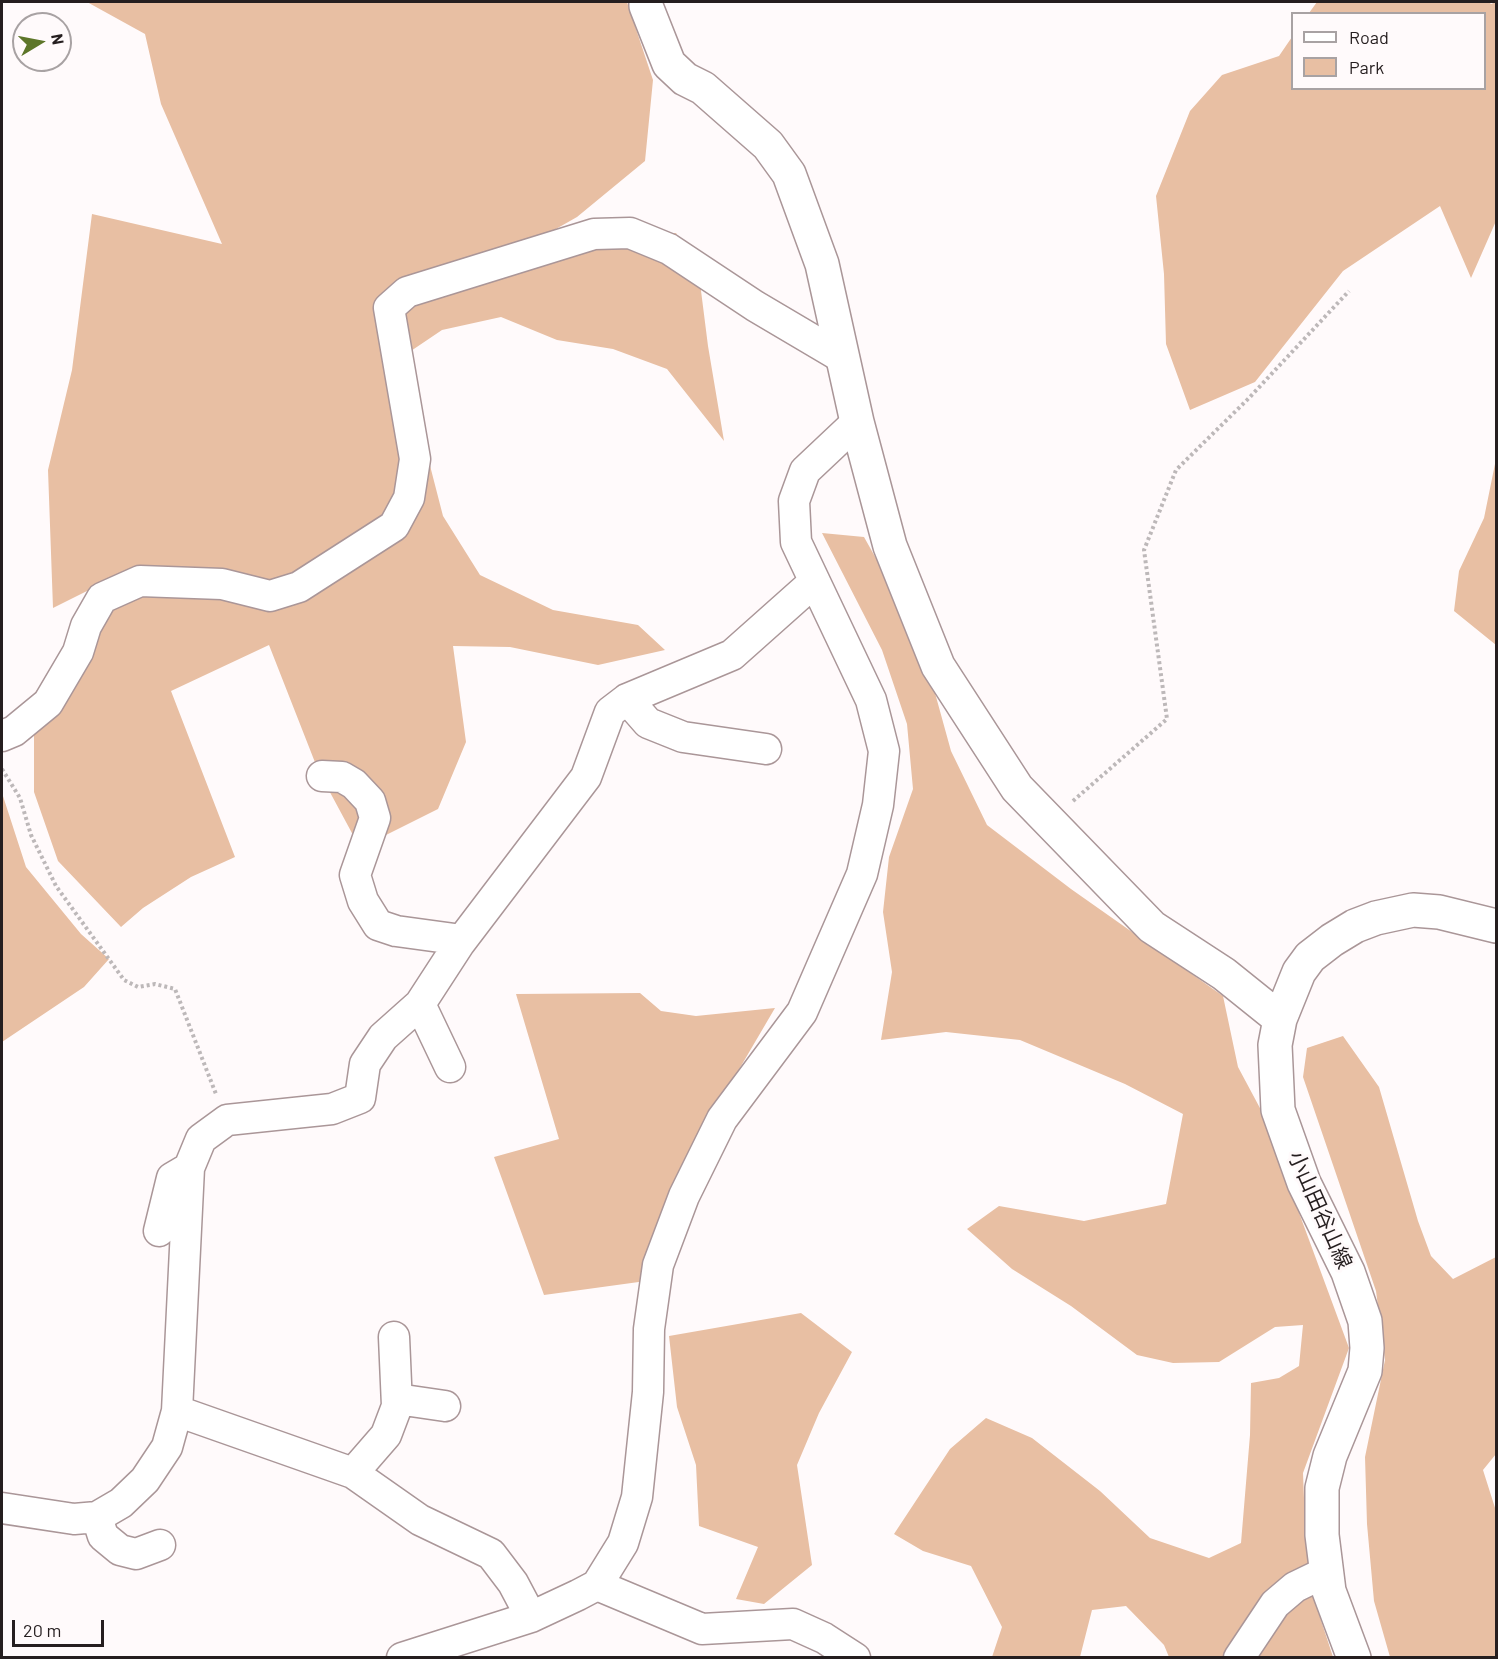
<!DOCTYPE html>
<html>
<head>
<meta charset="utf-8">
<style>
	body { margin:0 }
	#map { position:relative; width:1498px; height:1659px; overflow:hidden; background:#fffafb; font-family:Barlow,sans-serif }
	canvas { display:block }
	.frame { position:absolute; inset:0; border:3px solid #251e1f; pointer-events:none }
	.legend { position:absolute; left:1291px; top:12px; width:195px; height:78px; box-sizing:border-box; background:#fffafb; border:2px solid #a8a2a3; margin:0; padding:8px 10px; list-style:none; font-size:18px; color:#251e1f }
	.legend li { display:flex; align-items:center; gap:12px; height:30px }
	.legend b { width:30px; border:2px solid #a8a2a3 }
	.north { position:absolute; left:12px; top:12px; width:60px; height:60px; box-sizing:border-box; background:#fffafb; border:2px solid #a8a2a3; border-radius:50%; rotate:80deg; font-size:16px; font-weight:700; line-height:24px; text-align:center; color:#251e1f }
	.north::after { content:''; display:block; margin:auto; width:21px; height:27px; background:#5d7629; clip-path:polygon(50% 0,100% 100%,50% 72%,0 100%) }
	.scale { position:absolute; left:12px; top:1620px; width:92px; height:27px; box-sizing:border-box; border:3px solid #251e1f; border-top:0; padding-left:8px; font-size:18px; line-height:21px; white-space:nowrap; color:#251e1f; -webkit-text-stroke:4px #fffafb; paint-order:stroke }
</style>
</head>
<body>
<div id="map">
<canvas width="1498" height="1659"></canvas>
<div class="frame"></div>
<ul class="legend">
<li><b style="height:8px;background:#fff"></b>Road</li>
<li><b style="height:16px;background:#e8bfa3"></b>Park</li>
</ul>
<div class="north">N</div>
<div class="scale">20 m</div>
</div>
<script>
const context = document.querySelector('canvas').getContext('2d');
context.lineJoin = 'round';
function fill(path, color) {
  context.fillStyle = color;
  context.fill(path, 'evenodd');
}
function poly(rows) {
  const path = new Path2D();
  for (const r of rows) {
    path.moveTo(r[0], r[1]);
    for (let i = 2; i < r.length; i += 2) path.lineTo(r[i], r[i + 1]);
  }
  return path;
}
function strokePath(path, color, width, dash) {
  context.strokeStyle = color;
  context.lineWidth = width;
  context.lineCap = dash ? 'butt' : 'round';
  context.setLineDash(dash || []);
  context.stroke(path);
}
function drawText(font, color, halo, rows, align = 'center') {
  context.font = font + ' Barlow,"Noto Sans JP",sans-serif';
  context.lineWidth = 6;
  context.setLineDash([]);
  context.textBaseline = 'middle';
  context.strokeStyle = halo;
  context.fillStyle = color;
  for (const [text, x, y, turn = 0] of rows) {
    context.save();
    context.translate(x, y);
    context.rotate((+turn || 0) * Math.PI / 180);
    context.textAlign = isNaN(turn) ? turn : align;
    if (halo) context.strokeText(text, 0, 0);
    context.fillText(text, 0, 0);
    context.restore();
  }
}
fill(poly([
	[87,2,627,2,653,80,645,161,577,217,533,242,676,233,698,267,708,346,724,441,667,369,613,349,557,340,501,317,442,330,402,357,443,516,480,575,553,610,638,625,665,650,598,665,510,647,453,646,466,742,438,809,360,848,318,770,269,645,171,691,235,857,191,877,143,908,121,927,58,861,34,792,34,694,94,617,115,577,53,608,48,470,72,370,92,214,222,244,161,104,145,34],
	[1317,2,1489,2,1491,4,1496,2,1496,221,1471,278,1440,206,1343,271,1255,382,1190,410,1166,344,1164,274,1156,196,1190,111,1222,75,1279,56,1292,37,1292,88,1484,88,1484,14,1309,13],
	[1496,459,1496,645,1454,611,1459,571,1484,518],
	[822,533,864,537,919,635,951,751,987,825,1071,889,1223,996,1238,1067,1261,1110,1349,1348,1303,1473,1306,1548,1317,1608,1333,1657,1169,1657,1164,1645,1126,1606,1092,1610,1080,1657,992,1657,1002,1627,971,1566,923,1551,894,1534,950,1449,986,1418,1032,1438,1100,1491,1150,1538,1209,1558,1241,1543,1250,1435,1251,1383,1279,1378,1299,1366,1303,1325,1275,1327,1219,1362,1173,1363,1137,1355,1071,1306,1012,1269,967,1229,999,1206,1084,1221,1166,1204,1183,1114,1125,1084,1020,1040,946,1032,881,1040,892,972,883,912,889,857,913,789,907,724,882,650],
	[2,793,26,867,81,934,109,959,84,987,2,1042],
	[640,993,661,1011,696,1016,775,1008,707,1124,646,1281,544,1295,494,1157,559,1139,516,994],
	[1343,1036,1379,1087,1418,1221,1431,1256,1453,1279,1496,1257,1496,1454,1483,1470,1496,1511,1496,1657,1390,1657,1374,1601,1367,1524,1365,1457,1385,1360,1376,1291,1303,1077,1307,1048],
	[801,1313,852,1352,819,1413,797,1465,812,1565,764,1604,736,1599,758,1547,699,1526,696,1465,677,1407,669,1336]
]), '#e8bfa3');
const street = poly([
	[627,699,648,723,683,737,766,749],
	[2,736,14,731,48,703,78,652,86,626,102,598,140,581,222,584,270,596,299,587,394,526,409,498,415,459,389,308,407,292,594,234,630,233,669,249,755,306,843,358],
	[322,776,342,777,354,784,370,801,375,818,355,875,363,901,378,925,396,931,462,940],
	[420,1004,450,1067],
	[159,1231,172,1178,189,1168],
	[397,1399,445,1406],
	[353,1473,386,1435,397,1406,394,1337],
	[2,1508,74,1519,97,1517,121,1503,145,1480,167,1447,177,1411],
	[97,1517,103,1536,120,1550,136,1554,160,1545],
	[597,1585,702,1629,793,1624,824,1638,855,1658],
	[531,1617,513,1583,491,1554,420,1520,353,1473,177,1411,189,1168,201,1139,227,1120,332,1109,360,1098,365,1064,383,1037,420,1004,459,944,586,777,610,712,627,699,732,655,814,582],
	[402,1658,531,1617,578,1595,597,1585,623,1543,637,1497,648,1392,649,1329,658,1265,684,1196,722,1119,802,1012,862,874,878,805,884,751,871,700,796,542,794,501,805,471,857,422],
	[1239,1658,1275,1604,1295,1587,1326,1572]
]);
const secondary = poly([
	[646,2,646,6,669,64,685,79,703,88,768,145,789,174,822,264,857,422,890,546,938,666,1017,788,1152,927,1224,974,1280,1019],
	[1354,1658,1329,1591,1322,1535,1322,1488,1330,1456,1365,1371,1367,1348,1365,1321,1348,1272,1304,1183,1278,1110,1275,1045,1280,1019,1299,972,1310,957,1332,940,1355,926,1376,918,1413,910,1439,912,1496,926]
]);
strokePath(street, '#aa9698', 33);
strokePath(secondary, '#aa9698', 36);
strokePath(poly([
	[2,769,20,798,31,835,56,886,124,980,138,987,155,984,175,989,216,1094],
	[1073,801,1167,719,1144,550,1176,470,1249,398,1349,291]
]), '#bdb8b9', 4, [3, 3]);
strokePath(street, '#fff', 30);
strokePath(secondary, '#fff', 33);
drawText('21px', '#251e1f', '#fffafb', [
	["小山田谷山線",1320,1210,66]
]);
</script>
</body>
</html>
